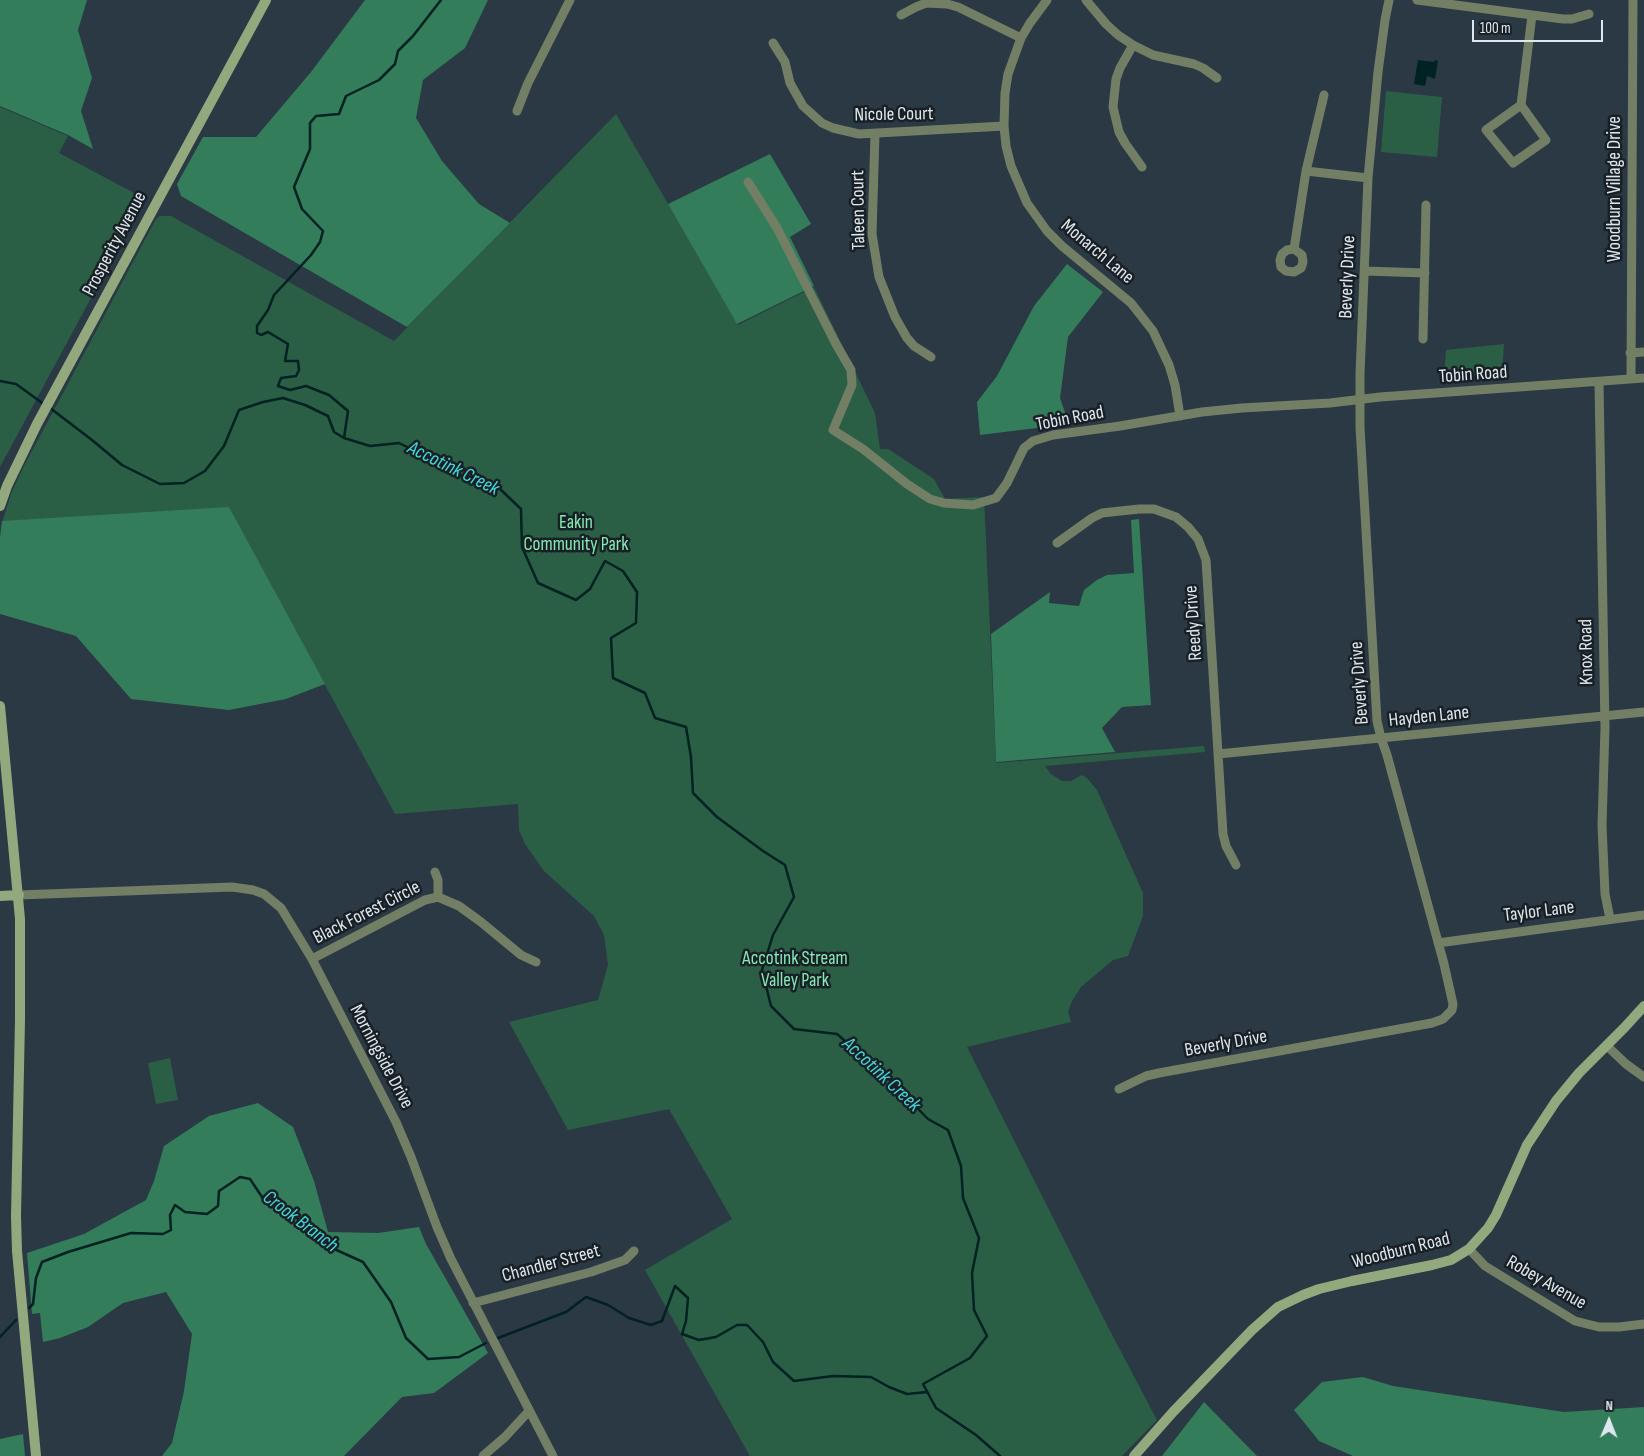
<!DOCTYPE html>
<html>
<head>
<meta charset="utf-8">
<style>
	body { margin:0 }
	#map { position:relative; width:1644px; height:1456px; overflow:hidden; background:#2b3945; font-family:"Sofia Sans Condensed",sans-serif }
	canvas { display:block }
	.north { position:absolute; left:1584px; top:1396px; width:50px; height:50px; -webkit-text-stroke:4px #192025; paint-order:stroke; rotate:1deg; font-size:14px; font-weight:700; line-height:20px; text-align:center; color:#dee6ee }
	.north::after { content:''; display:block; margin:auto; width:18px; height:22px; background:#dee6ee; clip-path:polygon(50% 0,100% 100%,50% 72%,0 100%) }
	.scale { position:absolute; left:1472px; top:20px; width:131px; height:22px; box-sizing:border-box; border:2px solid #dee6ee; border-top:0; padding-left:6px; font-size:15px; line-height:18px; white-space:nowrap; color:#dee6ee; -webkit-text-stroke:4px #192025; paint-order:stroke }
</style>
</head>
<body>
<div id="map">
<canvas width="1644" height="1456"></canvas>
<div class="north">N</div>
<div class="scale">100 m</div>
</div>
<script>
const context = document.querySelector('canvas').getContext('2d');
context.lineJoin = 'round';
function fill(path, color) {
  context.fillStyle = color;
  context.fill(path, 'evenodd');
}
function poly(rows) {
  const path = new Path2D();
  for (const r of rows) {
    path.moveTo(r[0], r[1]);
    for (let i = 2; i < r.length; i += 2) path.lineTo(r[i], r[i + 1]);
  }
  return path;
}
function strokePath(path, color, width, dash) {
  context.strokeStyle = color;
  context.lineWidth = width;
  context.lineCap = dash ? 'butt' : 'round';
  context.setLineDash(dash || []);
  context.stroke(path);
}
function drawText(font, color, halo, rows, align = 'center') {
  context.font = font + ' "Sofia Sans Condensed",sans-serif';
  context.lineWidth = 5;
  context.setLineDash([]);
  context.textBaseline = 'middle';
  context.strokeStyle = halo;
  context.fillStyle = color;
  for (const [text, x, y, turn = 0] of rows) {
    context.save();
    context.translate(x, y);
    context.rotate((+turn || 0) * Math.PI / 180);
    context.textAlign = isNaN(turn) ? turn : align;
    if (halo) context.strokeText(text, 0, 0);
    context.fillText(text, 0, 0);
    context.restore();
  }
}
fill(poly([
	[1386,91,1442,97,1437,157,1381,152],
	[0,107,68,136,59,153,134,193,140,200,141,205,0,467],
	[616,114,738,325,814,287,875,413,880,449,888,449,934,479,945,499,984,497,996,763,1204,746,1205,752,1045,766,1051,774,1062,781,1071,781,1082,775,1087,778,1097,790,1143,893,1143,916,1128,956,1113,960,1081,987,1072,1001,1068,1012,1071,1022,967,1047,1108,1327,1157,1420,1122,1456,750,1456,645,1270,732,1219,669,1109,568,1130,509,1022,598,1000,608,965,604,935,594,916,544,871,525,844,519,830,518,804,395,814,229,508,2,523,11,494,24,466,156,219,160,216,171,216,394,341],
	[1504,344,1502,374,1444,380,1446,350],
	[170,1058,178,1100,156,1104,148,1063]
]), '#2b5f45');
fill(poly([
	[0,0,87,0,78,30,92,78,81,111,93,149,68,135,0,106],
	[365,0,488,0,465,48,423,80,416,118,442,161,479,204,510,223,407,327,181,196,177,184,203,137,256,137,311,72],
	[770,154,811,224,790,237,814,286,737,324,668,204],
	[1067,264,1103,292,1068,337,1060,398,1069,424,980,435,977,402,997,376,1034,306],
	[229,507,325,684,286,699,229,710,131,699,76,636,0,614,0,537,2,521],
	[1139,519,1151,705,1122,707,1102,728,1115,752,996,762,991,634,1050,592,1049,603,1079,606,1084,590,1097,580,1107,575,1134,573,1131,520],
	[258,1103,293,1127,314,1181,328,1232,378,1233,419,1227,426,1244,488,1353,434,1393,402,1397,344,1456,162,1456,172,1443,184,1391,192,1334,166,1292,123,1303,88,1327,60,1338,43,1342,40,1313,32,1314,27,1253,84,1234,146,1200,154,1181,164,1146,209,1116],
	[1363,1377,1393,1386,1564,1412,1644,1407,1644,1456,1353,1456,1319,1441,1294,1410,1322,1382],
	[1204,1402,1257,1456,1162,1456],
	[23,1434,25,1456,0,1456,0,1439]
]), '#337d5a');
fill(poly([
	[1418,60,1434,62,1435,60,1438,61,1435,79,1427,76,1425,86,1414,84]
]), '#012222');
strokePath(poly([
	[0,381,16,384,45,405],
	[50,408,92,440,122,465,160,484,184,483,205,471,224,446,239,410,263,402,283,398,305,405,328,416,334,432,344,438,370,446,399,443,438,462,472,482,499,488,521,509,522,547,538,583,576,600,590,589,605,561,623,571,637,592,636,623,611,638,613,678,645,693,655,718,686,727,691,757,693,793,717,817,763,851,785,865,794,897,773,935,762,970,771,1006,794,1029,837,1034,890,1080,928,1119,948,1130,961,1166,963,1198,979,1238,972,1273,974,1310,987,1336,970,1358,923,1384,936,1408,976,1435,1000,1456],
	[344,438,348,411,329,395,306,386,290,390,278,386,281,378,296,376,299,370,298,361,285,361,288,344,268,332,261,335,257,333,257,326,268,310,274,295,311,255,320,242,323,231,302,209,294,187,310,149,310,123,316,116,339,114,346,96,379,80,395,64,398,51,413,36,441,0],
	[29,1308,33,1304,36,1278,42,1262,68,1252,131,1233,163,1234,171,1230,170,1215,175,1205,185,1212,207,1214,218,1206,219,1191,240,1177,250,1179,264,1200,290,1212,332,1248,363,1262,391,1302,406,1338,428,1359,459,1357,486,1343],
	[0,1337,16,1320],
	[498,1338,566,1312,586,1297,608,1305,629,1318,651,1325,662,1321,675,1286,688,1298,686,1321,682,1334,699,1340,716,1337,737,1325,747,1325,763,1342,773,1362,794,1381,833,1376,871,1377,889,1387,907,1394,927,1392]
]), '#012222', 2.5);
strokePath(poly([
	[1047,0,1030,23,1021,38,1008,74,1005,93,1004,126,1006,146,1011,166,1027,203,1047,231,1062,246,1131,303,1153,331,1169,365,1175,385,1180,416],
	[1086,0,1106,24,1118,35,1133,45,1153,55,1194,64,1203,68,1217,78],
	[1417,0,1563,19,1572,19,1589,14],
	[901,15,916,7,926,3,947,4,958,7,1021,38],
	[773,43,785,62,790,83,803,106,822,123,833,128,859,134,1004,126],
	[1133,45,1120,68,1116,79,1113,107,1119,132,1125,143,1142,167],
	[1521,105,1546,140,1513,163,1486,130,1521,105,1532,15],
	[517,111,528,83,570,0],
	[875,134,872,234,879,277,895,317,907,338,914,346,931,357],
	[1306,171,1368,178],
	[748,182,777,228,836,344,851,370,852,385,833,430,863,449,907,484,930,499,944,503,973,505,996,498,1007,483,1024,448,1033,441,1053,435,1120,426,1202,412,1242,408,1330,403,1380,397,1644,378],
	[1294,249,1302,255,1303,262,1301,268,1294,272,1286,271,1281,267,1280,260,1282,254,1287,250,1294,249,1306,171,1324,95],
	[1365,271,1425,273],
	[1423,339,1426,205],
	[1630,353,1644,352],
	[1631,379,1633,0],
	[1599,383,1605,728,1602,825,1605,894,1610,919],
	[1057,543,1092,518,1102,513,1139,509,1154,509,1176,517,1188,527,1198,539,1206,560,1223,834,1226,846,1236,865],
	[1218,754,1644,712],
	[435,872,438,880,438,897],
	[19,895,232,887,253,890,264,894,281,908,312,959,396,1122,411,1157,437,1227,451,1259,553,1456],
	[1438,943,1644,915],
	[312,959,425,900,438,897,459,906,481,922,521,955,536,962],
	[1607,1046,1626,1064,1644,1077],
	[1119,1089,1146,1076,1159,1073,1432,1023,1443,1019,1452,1010,1453,1004,1444,964,1387,755,1381,738,1377,721,1360,427,1360,374,1368,178,1378,72,1385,20,1389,0],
	[1469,1249,1485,1266,1575,1321,1599,1327,1619,1327,1644,1324],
	[473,1303,591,1272,625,1260,634,1251],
	[483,1456,505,1437,529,1411]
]), '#727f65', 9);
strokePath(poly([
	[0,506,7,486,37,424,266,0],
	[0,706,20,919,20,1020,16,1216,17,1251,36,1456],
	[0,896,19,895],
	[1134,1456,1173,1412,1252,1330,1278,1307,1303,1295,1319,1289,1352,1281,1432,1265,1451,1260,1469,1249,1488,1228,1496,1215,1527,1145,1556,1101,1579,1073,1625,1027,1644,1006]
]), '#93a87d', 10);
drawText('19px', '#dee6ee', '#192025', [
	["Nicole Court",894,115,-1],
	["Woodburn Village Drive",1615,189,-90],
	["Taleen Court",859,210,-91],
	["Prosperity Avenue",115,244,-62],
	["Monarch Lane",1097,252,40],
	["Beverly Drive",1348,277,-88],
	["Tobin Road",1473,375,-4],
	["Tobin Road",1070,419,-11],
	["Reedy Drive",1194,623,-94],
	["Knox Road",1587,652,-91],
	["Beverly Drive",1360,683,-94],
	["Hayden Lane",1429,717,-6],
	["Taylor Lane",1539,912,-7],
	["Black Forest Circle",367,913,-27],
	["Beverly Drive",1226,1044,-10],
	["Morningside Drive",381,1057,62],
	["Woodburn Road",1401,1251,-14],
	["Chandler Street",551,1264,-15],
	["Robey Avenue",1546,1283,30]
]);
drawText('19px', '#82eab5', '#192025', [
	["Eakin",576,523],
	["Community Park",576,545],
	["Accotink Stream",795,959],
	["Valley Park",795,981]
]);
drawText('italic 20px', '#40d9db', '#192025', [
	["Accotink Creek",453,469,26],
	["Accotink Creek",881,1075,43],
	["Crook Branch",300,1222,37]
]);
</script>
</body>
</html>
